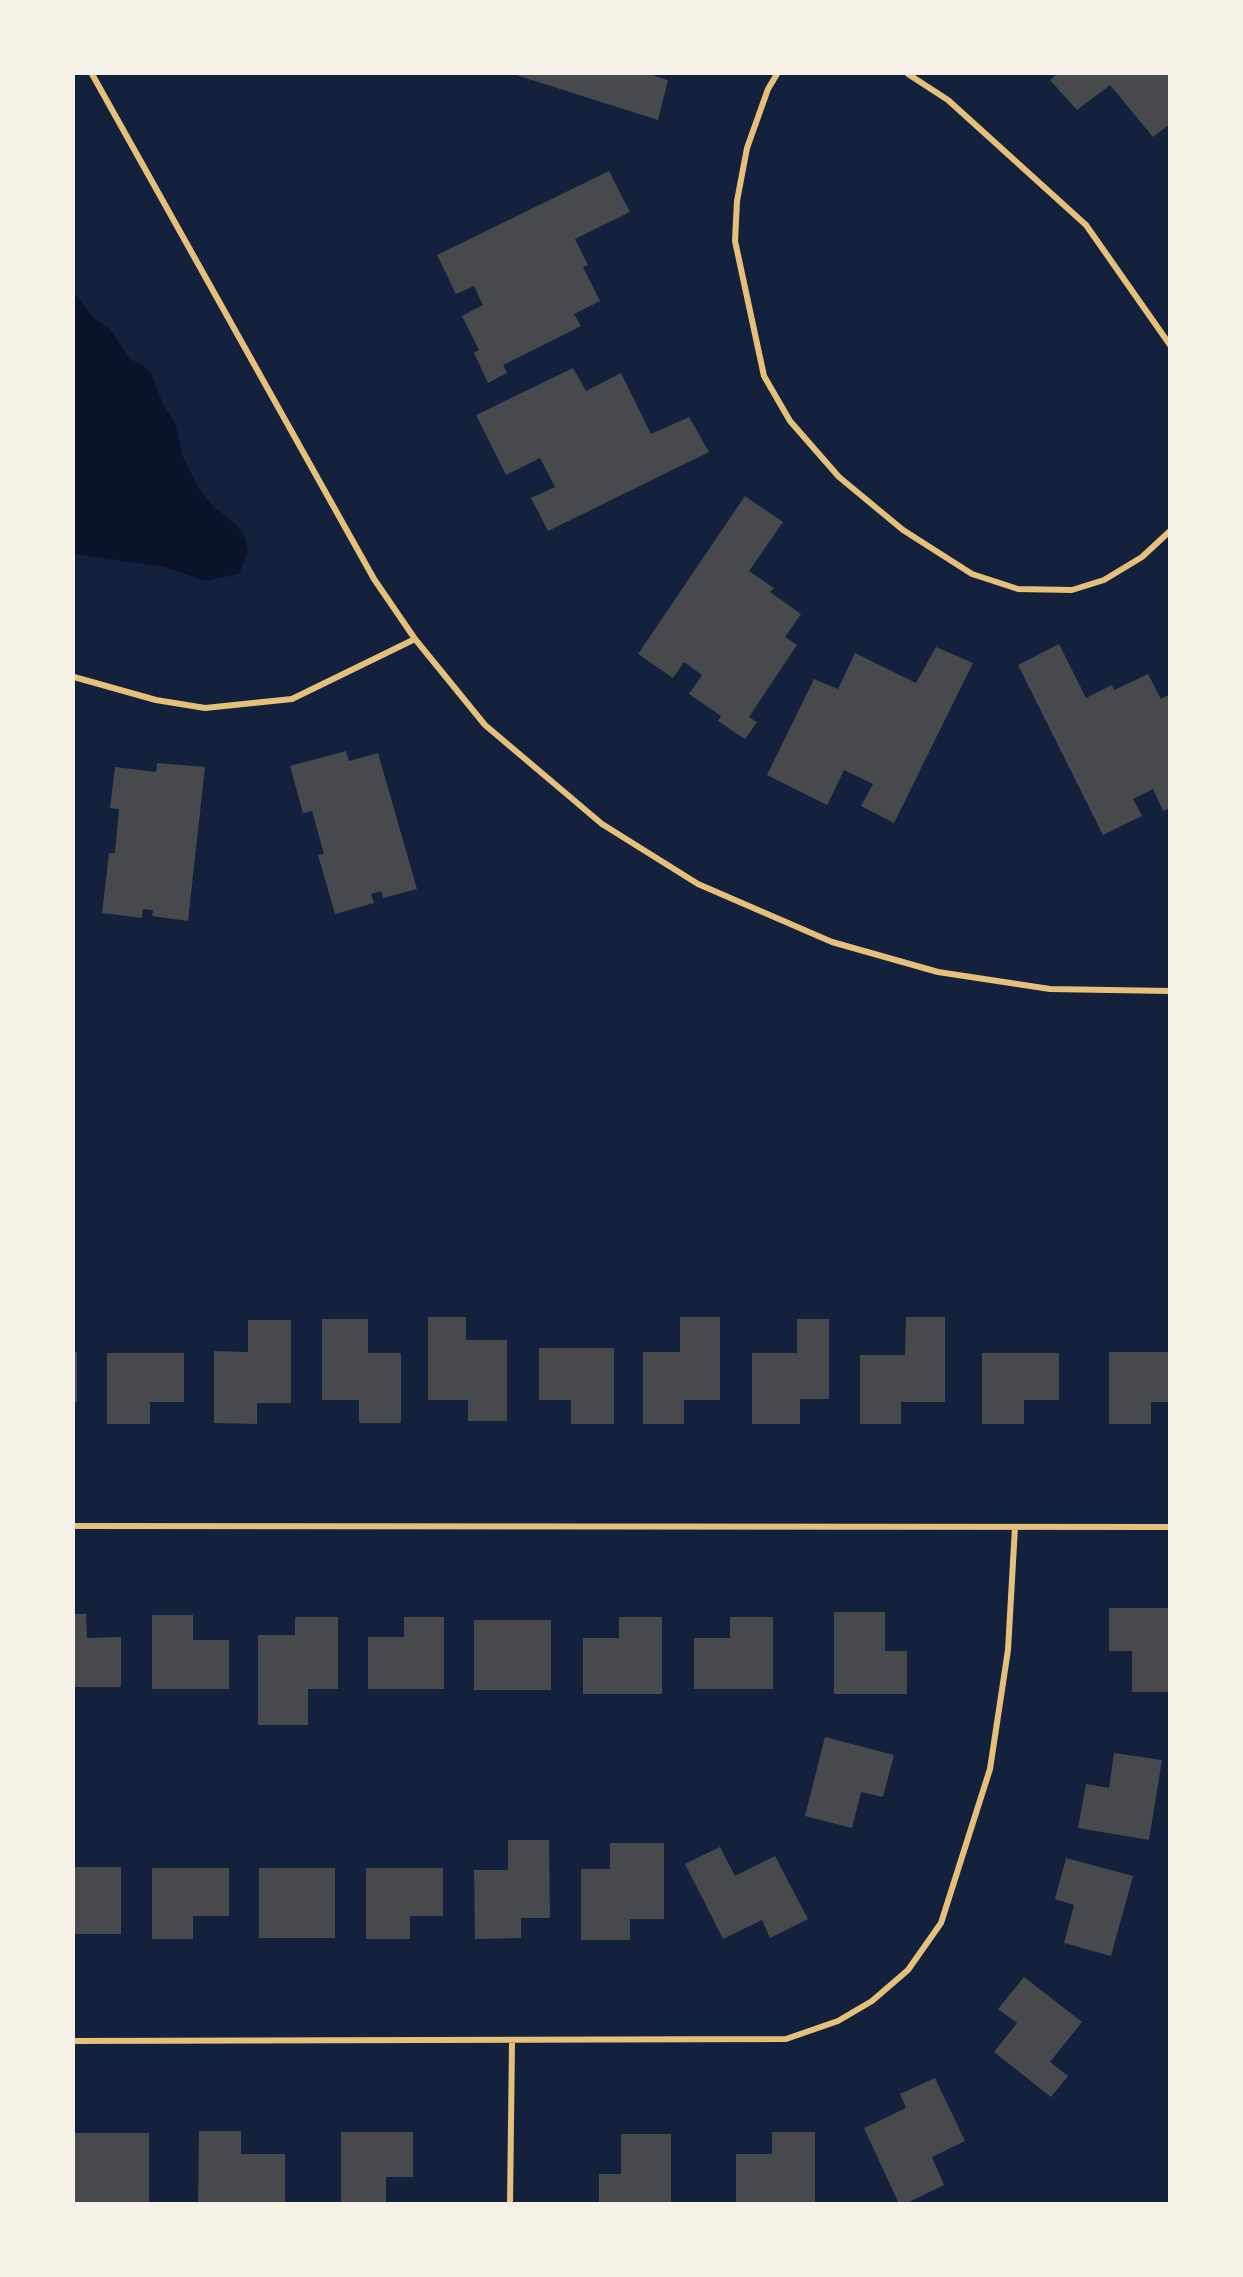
<!DOCTYPE html>
<html>
<head>
<meta charset="utf-8">
<style>
	body { margin:0 }
	#map { position:relative; width:1243px; height:2277px; overflow:hidden; background:#14213d; font-family:"Noto Serif",serif }
	canvas { display:block }
	.frame { position:absolute; inset:0; border:75px solid #f6f1e7; pointer-events:none }
</style>
</head>
<body>
<div id="map">
<canvas width="1243" height="2277"></canvas>
<div class="frame"></div>
</div>
<script>
const context = document.querySelector('canvas').getContext('2d');
context.lineJoin = 'round';
function fill(path, color) {
  context.fillStyle = color;
  context.fill(path, 'evenodd');
}
function poly(rows) {
  const path = new Path2D();
  for (const r of rows) {
    path.moveTo(r[0], r[1]);
    for (let i = 2; i < r.length; i += 2) path.lineTo(r[i], r[i + 1]);
  }
  return path;
}
function strokePath(path, color, width, dash) {
  context.strokeStyle = color;
  context.lineWidth = width;
  context.lineCap = dash ? 'butt' : 'round';
  context.setLineDash(dash || []);
  context.stroke(path);
}
fill(poly([
	[74,292,93,318,109,328,130,359,143,365,151,373,163,404,176,425,182,455,198,487,213,506,238,526,245,538,248,552,239,574,205,581,165,567,74,554]
]), '#0b132b');
fill(poly([
	[513,74,649,74,668,80,658,120],
	[1057,74,1170,74,1170,124,1153,137,1110,85,1077,110,1050,80],
	[609,171,630,212,575,239,588,265,583,267,600,301,574,314,581,326,503,365,507,373,488,383,474,353,479,350,462,316,483,305,474,286,456,294,437,255],
	[573,368,586,391,621,373,651,434,689,417,709,452,548,531,531,498,555,487,540,458,506,475,476,415],
	[745,496,783,522,749,571,774,588,770,592,801,614,785,637,797,645,749,717,757,722,745,739,718,721,721,716,689,694,702,675,684,662,673,678,638,654],
	[1059,644,1086,698,1112,685,1114,690,1148,674,1161,699,1170,694,1170,808,1163,811,1153,789,1133,799,1142,816,1103,835,1018,665],
	[936,647,973,663,894,823,861,806,873,784,844,770,827,805,767,775,814,679,838,689,855,653,916,683],
	[346,751,349,761,378,753,417,889,383,898,381,891,371,894,374,903,335,914,318,855,324,854,312,811,303,813,290,766],
	[157,763,205,767,188,921,152,916,153,910,143,909,142,918,102,913,109,853,115,853,119,809,110,808,115,767,156,772],
	[428,1317,466,1317,466,1340,507,1340,507,1421,468,1421,468,1400,428,1400],
	[680,1317,720,1317,720,1400,684,1400,684,1424,643,1424,643,1352,680,1352],
	[906,1317,945,1317,945,1402,901,1402,901,1424,860,1424,860,1355,905,1355],
	[322,1319,368,1319,368,1353,401,1353,401,1423,359,1423,359,1400,322,1400],
	[797,1319,829,1319,829,1399,800,1399,800,1424,752,1424,752,1353,797,1353],
	[248,1320,291,1320,291,1403,257,1403,257,1424,214,1423,214,1351,248,1352],
	[539,1348,614,1348,614,1424,571,1424,571,1400,539,1400],
	[74,1352,77,1352,77,1402,74,1402],
	[1109,1352,1170,1352,1170,1402,1151,1402,1151,1424,1109,1424],
	[107,1353,184,1353,184,1402,150,1402,150,1424,107,1424],
	[982,1353,1059,1353,1059,1400,1024,1400,1024,1424,982,1424],
	[1109,1608,1170,1608,1170,1692,1132,1692,1132,1651,1109,1651],
	[834,1612,885,1612,885,1651,907,1651,907,1694,834,1694],
	[74,1614,86,1614,87,1638,121,1637,121,1687,74,1687],
	[152,1615,193,1615,193,1640,229,1640,229,1689,152,1689],
	[295,1617,338,1617,338,1689,308,1689,308,1725,258,1725,258,1635,295,1635],
	[404,1617,444,1617,444,1689,368,1689,368,1637,404,1637],
	[619,1617,662,1617,662,1694,583,1694,583,1638,619,1638],
	[730,1617,773,1617,773,1689,694,1689,694,1638,730,1638],
	[474,1620,551,1620,551,1690,474,1690],
	[825,1737,894,1755,883,1797,861,1792,852,1828,805,1816],
	[1114,1753,1162,1760,1149,1840,1078,1828,1086,1784,1109,1788],
	[508,1840,549,1840,550,1918,521,1918,521,1938,475,1939,474,1870,508,1870],
	[610,1843,664,1843,664,1919,630,1919,630,1940,581,1940,581,1869,610,1869],
	[720,1847,735,1876,775,1856,808,1919,770,1938,762,1920,723,1939,685,1864],
	[1066,1858,1133,1876,1111,1956,1064,1943,1074,1905,1055,1899],
	[74,1867,121,1867,121,1934,74,1934],
	[152,1868,229,1868,229,1916,193,1916,193,1939,152,1939],
	[259,1868,335,1868,335,1938,259,1938],
	[366,1868,443,1868,443,1916,410,1916,410,1939,366,1939],
	[1024,1977,1082,2022,1050,2062,1068,2076,1051,2097,994,2052,1017,2023,998,2009],
	[935,2078,965,2141,932,2157,944,2185,905,2204,899,2204,864,2128,906,2108,900,2094],
	[199,2131,241,2131,241,2154,285,2154,285,2204,198,2204],
	[341,2132,413,2132,413,2177,386,2177,386,2204,341,2204],
	[772,2132,815,2132,815,2204,736,2204,736,2154,772,2154],
	[74,2133,149,2133,149,2204,74,2204],
	[621,2134,671,2134,671,2204,599,2204,599,2174,621,2174]
]), '#48494c');
strokePath(poly([
	[92,74,374,579,415,639,485,725,602,824,698,884,832,942,938,972,1050,989,1170,991],
	[777,74,768,89,747,148,737,201,735,241,764,376,790,421,839,477,903,530,972,574,1018,589,1072,590,1104,580,1142,557,1170,531],
	[908,74,948,100,1086,225,1170,345],
	[74,677,156,700,205,708,292,699,415,639],
	[74,1526,1170,1527],
	[74,2041,786,2039,838,2021,872,2001,908,1970,941,1923,990,1769,1008,1650,1015,1527],
	[510,2204,512,2042]
]), '#e5c07b', 6);
</script>
</body>
</html>
